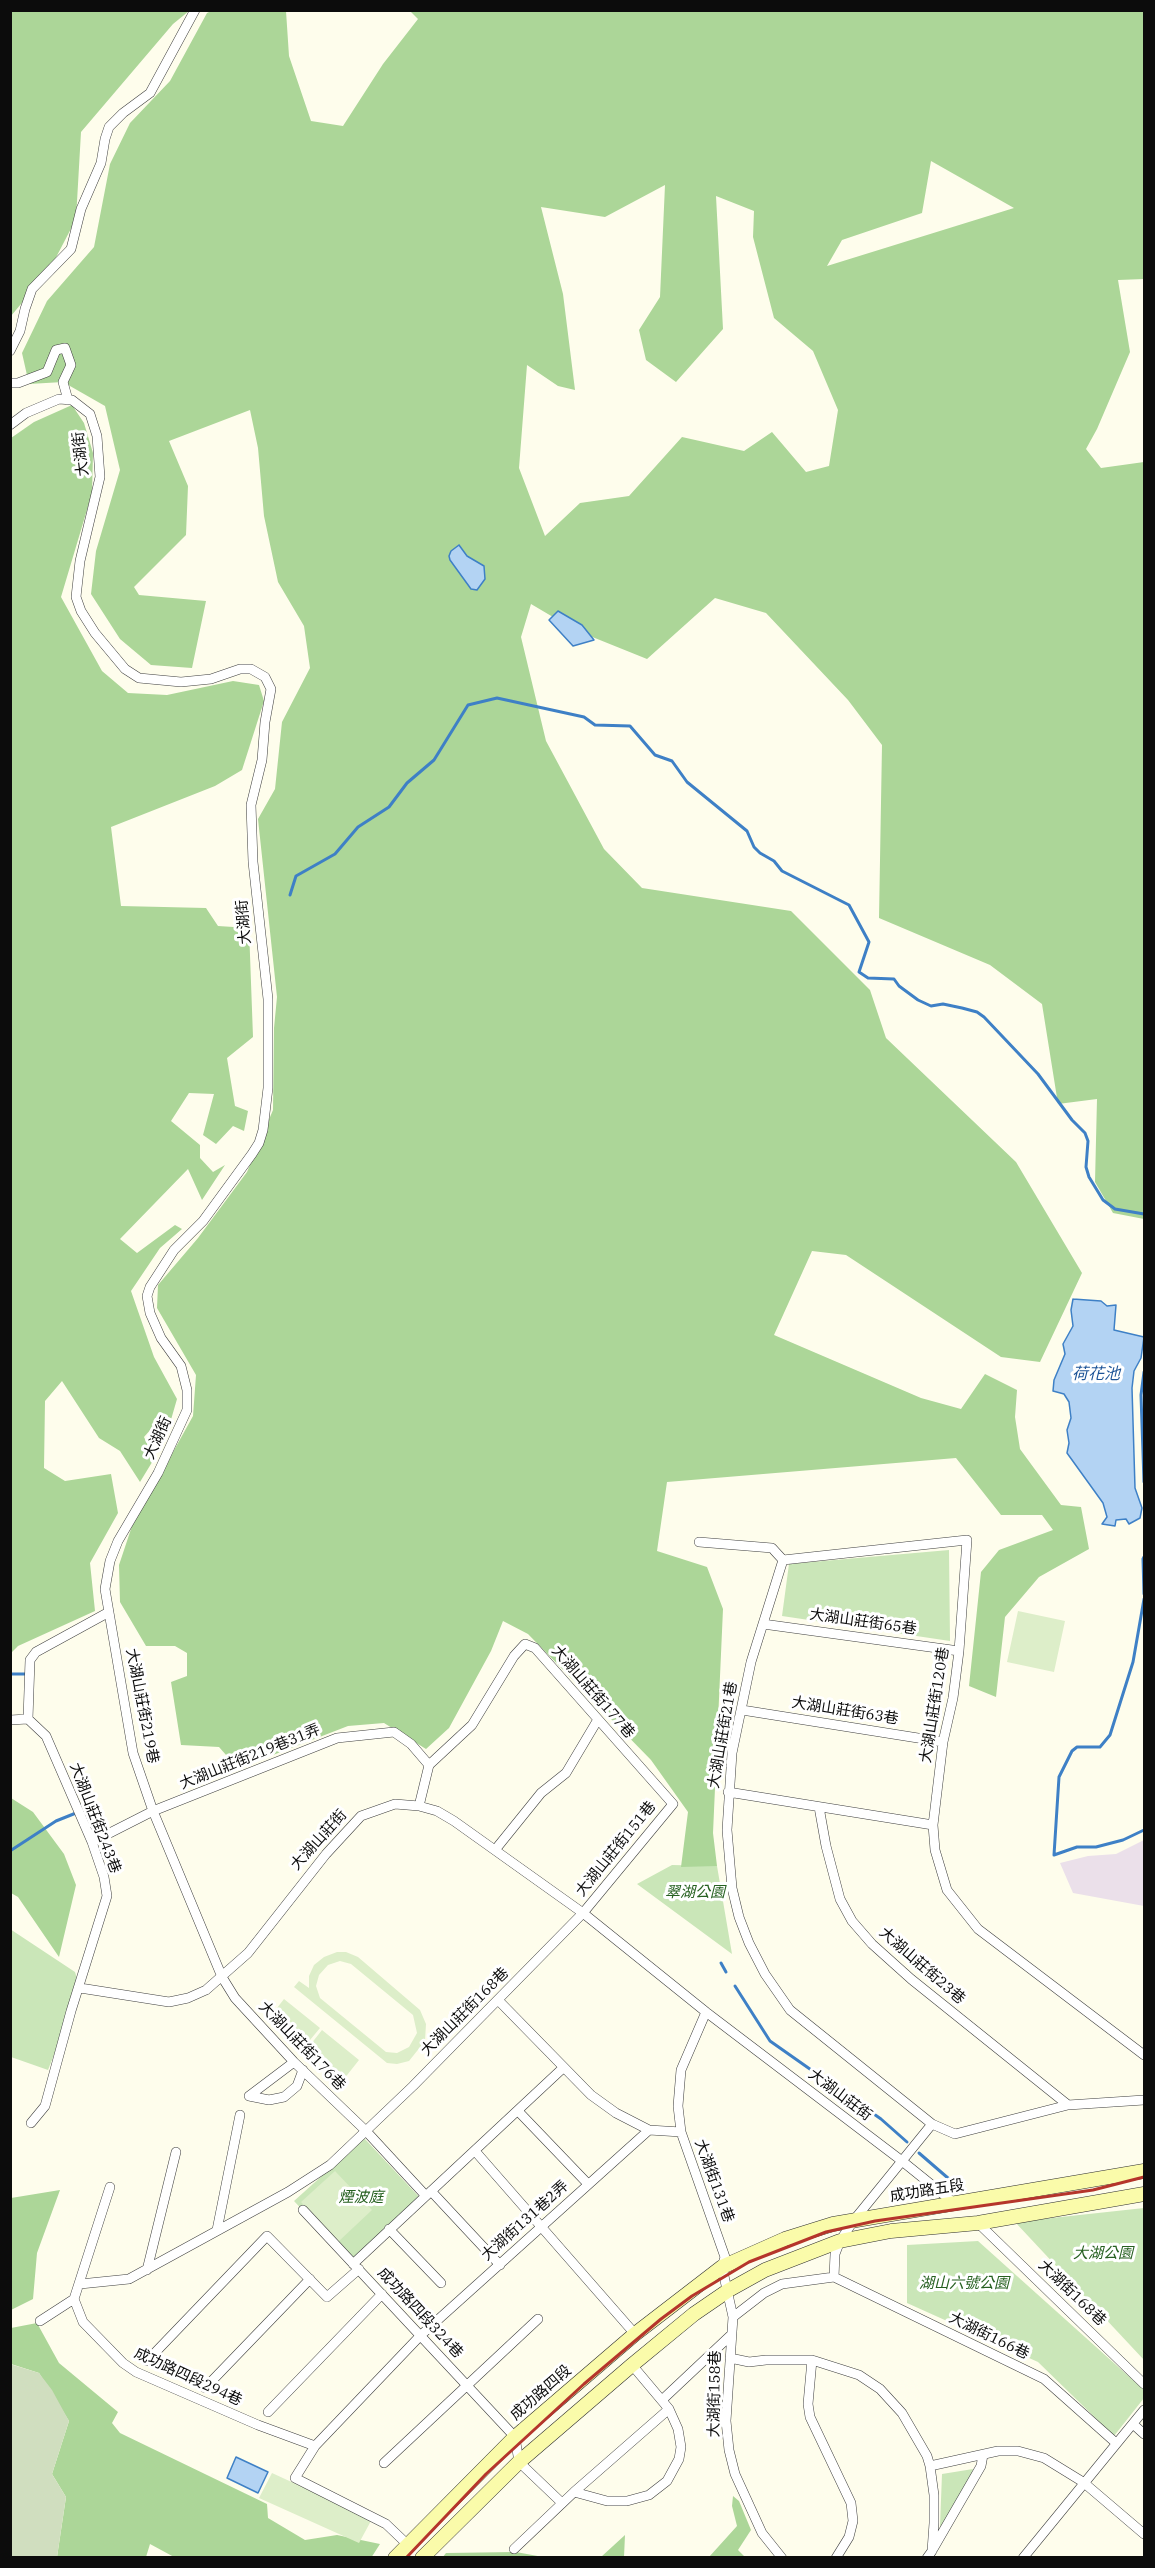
<!DOCTYPE html>
<html>
<head>
<meta charset="utf-8">
<style>
	body { margin:0 }
	#map { position:relative; width:1155px; height:2568px; overflow:hidden; background:#fefdec; font-family:"IBM Plex Serif",serif }
	canvas { display:block }
	.frame { position:absolute; inset:0; border:12px solid #0c0c0c; pointer-events:none }
</style>
</head>
<body>
<div id="map">
<canvas width="1155" height="2568"></canvas>
<div class="frame"></div>
</div>
<script>
const context = document.querySelector('canvas').getContext('2d');
context.lineJoin = 'round';
function fill(path, color) {
  context.fillStyle = color;
  context.fill(path, 'evenodd');
}
function poly(rows) {
  const path = new Path2D();
  for (const r of rows) {
    path.moveTo(r[0], r[1]);
    for (let i = 2; i < r.length; i += 2) path.lineTo(r[i], r[i + 1]);
  }
  return path;
}
function strokePath(path, color, width, dash) {
  context.strokeStyle = color;
  context.lineWidth = width;
  context.lineCap = dash ? 'butt' : 'round';
  context.setLineDash(dash || []);
  context.stroke(path);
}
function drawText(font, color, halo, rows, align = 'center') {
  context.font = font + ' "IBM Plex Serif","Noto Sans TC",serif';
  context.lineWidth = 6;
  context.setLineDash([]);
  context.textBaseline = 'middle';
  context.strokeStyle = halo;
  context.fillStyle = color;
  for (const [text, x, y, turn = 0] of rows) {
    context.save();
    context.translate(x, y);
    context.rotate((+turn || 0) * Math.PI / 180);
    context.textAlign = isNaN(turn) ? turn : align;
    if (halo) context.strokeText(text, 0, 0);
    context.fillText(text, 0, 0);
    context.restore();
  }
}
fill(poly([
	[1144,1840,1144,1906,1073,1893,1060,1863,1088,1856,1116,1854]
]), '#ebe0ea');
fill(poly([
	[949,1550,950,1641,782,1616,789,1564],
	[672,1865,717,1866,732,1954,637,1884],
	[10,1929,75,1972,80,1988,48,2070,11,2057],
	[364,2138,422,2200,353,2264,294,2201],
	[1144,2208,1144,2360,1015,2222],
	[978,2241,1144,2390,1144,2398,1114,2436,1038,2362,907,2303,907,2245],
	[973,2469,971,2478,943,2528,940,2526,942,2474]
]), '#cae6b8');
fill(poly([
	[11,11,189,11,173,24,81,132,76,219,50,269,11,316],
	[211,11,286,11,289,56,311,121,343,126,383,64,418,19,410,11,1144,11,1144,279,1118,280,1130,352,1097,429,1086,449,1101,468,1144,462,1144,1219,1113,1213,1095,1182,1097,1099,1058,1104,1042,1004,990,965,879,918,882,745,848,700,766,613,715,598,647,659,575,630,531,604,521,637,546,741,604,849,642,888,791,911,870,990,886,1038,1016,1162,1082,1273,1040,1362,1001,1357,846,1255,812,1251,774,1335,921,1398,961,1409,985,1374,1017,1390,1015,1417,1020,1449,1061,1505,1081,1507,1089,1549,1039,1577,1005,1617,996,1697,969,1686,981,1572,999,1550,1053,1530,1042,1515,1001,1515,956,1458,667,1482,657,1551,707,1567,723,1609,713,1833,717,1866,681,1867,688,1812,651,1760,528,1634,503,1621,491,1651,449,1728,426,1749,384,1723,348,1726,273,1755,234,1764,219,1747,181,1745,171,1682,187,1676,187,1653,175,1646,146,1646,120,1602,119,1565,132,1526,193,1416,196,1375,157,1308,158,1285,198,1238,247,1172,273,1110,274,1028,277,997,258,819,275,789,282,722,310,668,304,626,278,582,264,516,258,448,250,410,169,441,188,486,186,535,134,587,139,595,206,601,192,668,151,665,120,639,91,594,96,551,120,470,105,406,63,382,29,384,22,353,47,301,94,247,110,164,130,123,170,81,207,13],
	[931,161,1014,208,827,266,842,240,922,213],
	[665,185,660,297,639,330,646,360,676,382,723,329,716,196,754,211,753,237,774,318,813,351,838,410,829,466,806,472,772,432,744,451,682,437,629,496,580,503,545,536,519,468,527,365,558,386,575,390,563,294,541,207,605,217],
	[72,405,84,423,93,453,92,493,61,597,102,671,128,693,167,695,233,681,259,685,264,701,242,770,215,786,111,827,121,906,206,908,218,926,249,928,253,1037,227,1058,235,1106,248,1111,244,1131,233,1126,216,1144,203,1135,214,1094,189,1093,171,1121,200,1145,200,1158,213,1172,225,1165,202,1200,188,1169,120,1239,137,1253,175,1225,182,1229,160,1248,131,1291,154,1357,177,1399,166,1437,152,1428,144,1437,154,1459,140,1482,120,1451,99,1438,62,1381,45,1401,44,1468,65,1481,111,1474,118,1513,90,1563,95,1611,18,1646,11,1653,11,438,34,422],
	[11,1798,33,1812,64,1854,76,1885,59,1957,18,1897,11,1893],
	[60,2190,37,2253,33,2299,11,2310,11,2198],
	[37,2323,59,2363,118,2412,112,2423,120,2433,267,2504,268,2518,305,2540,337,2535,380,2544,371,2558,174,2557,150,2544,146,2557,57,2557,66,2497,52,2474,69,2421,39,2373,11,2364,11,2328],
	[733,2496,739,2501,751,2530,738,2550,745,2557,709,2557,737,2526,732,2506],
	[625,2535,624,2557,601,2557],
	[516,2552,543,2557,442,2558,446,2553]
]), '#acd698');
fill(poly([
	[10,2364,39,2373,52,2390,69,2421,52,2474,66,2497,57,2557,11,2557]
]), '#d0debf');
fill(poly([
	[1018,1611,1065,1621,1054,1672,1007,1662],
	[337,1952,346,1952,358,1957,420,2010,426,2024,425,2041,409,2061,397,2064,387,2063,294,1987,299,1981,309,1988,309,1976,314,1965,324,1957],
	[340,1961,351,1964,413,2015,417,2033,409,2047,397,2053,386,2052,320,1998,316,1986,319,1975,328,1965],
	[284,1999,320,2028,305,2046,270,2017],
	[322,2030,359,2060,344,2079,307,2049],
	[335,2171,372,2210,338,2242,301,2202],
	[272,2473,372,2519,359,2543,259,2498]
]), '#ddeec9');
const water = poly([
	[459,545,467,556,484,566,485,579,477,590,471,589,450,560,449,556,451,551,459,545],
	[558,611,582,625,594,640,573,646,549,620,558,611],
	[1073,1299,1101,1301,1107,1306,1116,1305,1114,1330,1144,1337,1141,1358,1134,1371,1132,1388,1135,1488,1142,1508,1140,1518,1129,1524,1126,1519,1116,1520,1115,1526,1102,1524,1107,1517,1103,1503,1067,1453,1069,1443,1067,1430,1071,1418,1069,1402,1064,1394,1053,1391,1054,1380,1065,1354,1063,1344,1073,1326,1071,1310,1073,1299],
	[236,2457,268,2472,258,2493,227,2478,236,2457]
]);
fill(water, '#b3d3f3');
strokePath(water, '#3e80c6', 1.5);
strokePath(poly([
	[290,895,296,876,335,854,358,827,389,807,407,783,434,760,468,705,497,698,584,717,595,725,630,726,655,755,672,761,687,782,747,831,754,847,760,853,774,861,782,871,849,905,869,942,859,972,868,978,894,979,899,986,918,1000,931,1006,943,1004,962,1008,977,1012,984,1017,1038,1074,1072,1120,1085,1133,1088,1141,1086,1167,1089,1177,1103,1200,1115,1209,1144,1214],
	[1144,1372,1141,1395,1144,1482],
	[1144,1557,1143,1559,1144,1594],
	[1144,1599,1133,1662,1110,1735,1100,1747,1077,1747,1072,1751,1059,1777,1054,1855,1077,1847,1096,1847,1123,1840,1144,1830],
	[10,1674,26,1674],
	[10,1851,56,1821,76,1813],
	[721,1963,726,1972],
	[735,1986,770,2041,881,2119,907,2142],
	[919,2153,956,2185]
]), '#3e80c6', 3);
const street = poly([
	[10,351,20,331,25,309,32,289,71,249,81,209,101,163,105,139,109,127,123,113,150,93,195,10],
	[10,383,18,383,47,372,56,350,65,348,71,365,63,382,68,400],
	[10,425,26,413,59,399,72,400,90,414,97,436,100,477,80,561,76,597,81,611,95,633,125,669,139,678,181,682,211,679,240,669,251,669,265,677,271,689,265,722,262,760,251,805,253,862,268,999,268,1088,263,1130,259,1143,252,1154,203,1221,174,1250,150,1287,147,1296,150,1313,161,1338,181,1366,187,1390,187,1410,158,1473,118,1541,110,1561,105,1589,133,1753,153,1811,222,1977,235,1998,294,2062,366,2131,426,2196],
	[699,1542,772,1548,783,1560,967,1540,959,1651,953,1698,943,1742,933,1825,935,1850,947,1890,978,1929,1144,2055],
	[783,1560,751,1662,732,1753,727,1830,732,1888,739,1917,749,1943,765,1974,790,2010,932,2124],
	[763,1624,959,1651],
	[742,1710,943,1742],
	[28,1719,30,1660,36,1652,109,1612],
	[10,1720,28,1719,46,1736,92,1842,104,1877,107,1896,71,2011,45,2106,31,2123],
	[728,1792,933,1825],
	[819,1807,826,1846,840,1899,852,1921,872,1944,911,1979,1068,2105],
	[92,1842,153,1811,337,1738,394,1732,411,1744,429,1765],
	[495,1850,541,1793,566,1773,597,1721],
	[80,1988,169,2002,188,1998,206,1990,248,1953,326,1854,361,1816,395,1804,419,1806,437,1811,454,1821,583,1913,706,2012,902,2161,954,2203],
	[498,2000,591,2095,616,2113,649,2130,681,2132],
	[706,2012,681,2070,678,2106,681,2132,725,2257,722,2267,733,2317,726,2421,729,2450,735,2474,762,2533,782,2558],
	[249,2096,269,2100,284,2097,297,2086,303,2070],
	[249,2096,294,2062],
	[518,2111,588,2184],
	[475,2151,635,2334],
	[110,2187,74,2299,83,2322,123,2363,136,2372,258,2425,315,2446],
	[431,2191,500,2265],
	[303,2210,515,2437,519,2462,562,2503],
	[978,2223,1144,2384],
	[389,2229,441,2283],
	[217,2230,240,2115],
	[353,2264,563,2068],
	[147,2270,176,2152],
	[834,2277,1044,2379,1116,2443],
	[80,2284,129,2279,288,2192,330,2165,413,2086,583,1913,673,1804,535,1648,525,1644,514,1656,472,1725,429,1765,419,1806],
	[733,2317,764,2293,782,2284,834,2277,835,2254,840,2241,854,2220,932,2124,955,2134,1068,2105,1144,2100],
	[40,2321,74,2299],
	[730,2358,749,2362,766,2360,812,2360,859,2375,880,2389,902,2413,927,2456,930,2466,934,2495,934,2523,932,2551,927,2558],
	[812,2360,808,2404,810,2417,851,2503,853,2521,849,2537,836,2558],
	[147,2361,267,2236,327,2297,359,2269],
	[205,2388,310,2279],
	[662,2400,731,2335],
	[268,2412,382,2294],
	[1133,2424,1144,2434],
	[384,2463,538,2319],
	[930,2466,998,2451,1018,2451,1044,2458,1083,2482,1144,2534],
	[574,2492,607,2501,627,2501,649,2495,667,2481,679,2459,681,2447,678,2429,669,2409,632,2365],
	[407,2544,386,2524,295,2478,315,2446,421,2335,649,2130],
	[514,2549,574,2492,669,2409],
	[933,2549,981,2466,983,2455],
	[1023,2558,1144,2410]
]);
const secondary = poly([
	[395,2558,515,2437,635,2334,722,2267,785,2239,833,2224,1144,2171],
	[422,2558,519,2462,632,2365,694,2314,729,2290,765,2270,840,2241,891,2231,978,2223,1144,2194]
]);
strokePath(street, '#3f3f3f', 10);
strokePath(secondary, '#2e2e2e', 15);
strokePath(street, '#fff', 9);
strokePath(secondary, '#fafbaa', 14);
strokePath(poly([
	[406,2558,486,2474,584,2384,661,2319,692,2296,749,2262,826,2232,875,2221,1093,2190,1144,2177]
]), '#b5352b', 3);
drawText('15px', '#0c0c0c', '#fff', [
	["大湖街",81,454,-97],
	["大湖街",244,922,-95],
	["大湖街",158,1438,-65],
	["大湖山莊街65巷",863,1622,8],
	["大湖山莊街177巷",593,1692,49],
	["大湖山莊街120巷",935,1705,-81],
	["大湖山莊街219巷",142,1706,79],
	["大湖山莊街63巷",845,1711,9],
	["大湖山莊街21巷",723,1735,-80],
	["大湖山莊街219巷31弄",250,1757,-22],
	["大湖山莊街243巷",95,1818,69],
	["大湖山莊街",319,1840,-48],
	["大湖山莊街151巷",616,1849,-51],
	["大湖山莊街23巷",922,1966,41],
	["大湖山莊街168巷",465,2012,-45],
	["大湖山莊街176巷",302,2046,46],
	["大湖山莊街",840,2095,37],
	["大湖街131巷",714,2181,70],
	["成功路五段",927,2191,-9],
	["大湖街131巷2弄",525,2221,-42],
	["大湖街168巷",1072,2293,44],
	["成功路四段324巷",420,2313,47],
	["大湖街166巷",989,2336,26],
	["成功路四段294巷",188,2377,25],
	["成功路四段",541,2393,-41],
	["大湖街158巷",715,2394,-89]
]);
drawText('italic 15px', '#266020', '#fff', [
	["翠湖公園",695,1893],
	["煙波庭",361,2198],
	["大湖公園",1103,2254],
	["湖山六號公園",964,2284]
]);
drawText('italic 16px', '#1c5397', '#fff', [
	["荷花池",1096,1374]
]);
</script>
</body>
</html>
